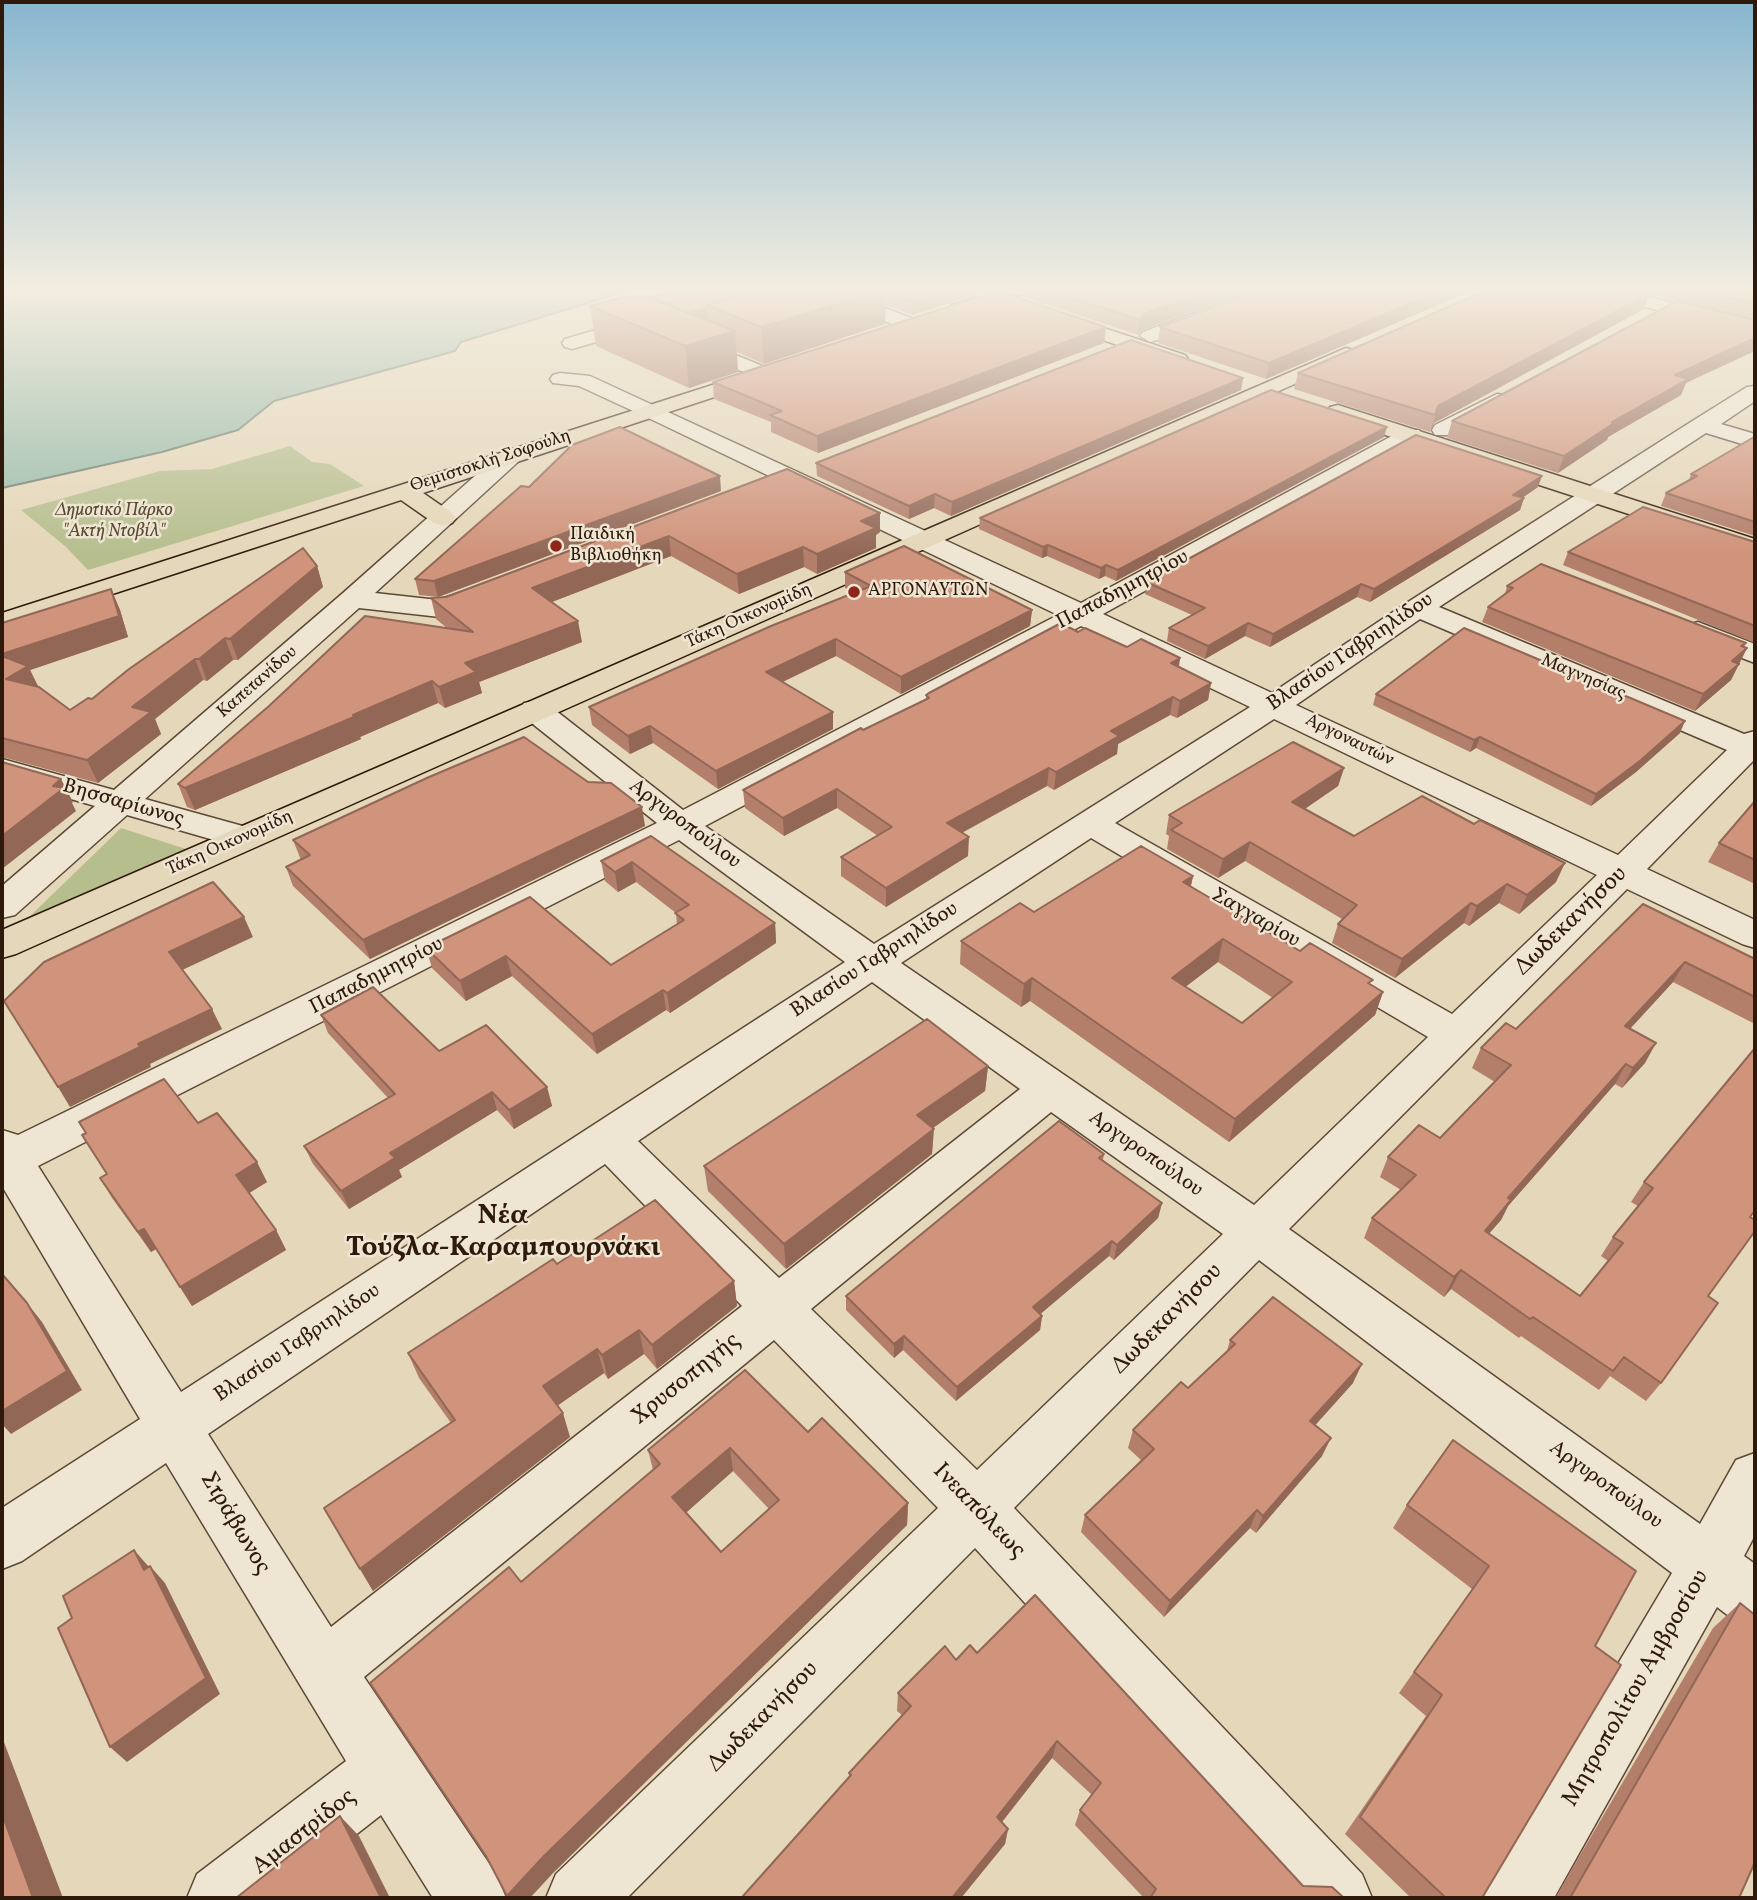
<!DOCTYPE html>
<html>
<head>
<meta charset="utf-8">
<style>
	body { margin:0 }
	#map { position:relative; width:1757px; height:1900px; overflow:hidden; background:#e5d7b9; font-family:Vollkorn,serif }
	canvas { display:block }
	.frame { position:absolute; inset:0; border:4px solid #2f190b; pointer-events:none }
</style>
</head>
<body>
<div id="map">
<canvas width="1757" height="1900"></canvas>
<div class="frame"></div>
</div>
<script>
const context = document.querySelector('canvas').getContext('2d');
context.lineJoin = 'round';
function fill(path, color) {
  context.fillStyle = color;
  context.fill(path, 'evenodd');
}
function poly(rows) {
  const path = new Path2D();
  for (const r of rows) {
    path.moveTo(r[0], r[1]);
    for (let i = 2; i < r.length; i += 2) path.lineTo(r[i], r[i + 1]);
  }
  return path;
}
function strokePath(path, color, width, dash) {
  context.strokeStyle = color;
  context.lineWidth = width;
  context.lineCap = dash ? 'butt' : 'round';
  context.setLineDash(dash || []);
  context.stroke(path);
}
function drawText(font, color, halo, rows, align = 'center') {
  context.font = font + ' Vollkorn,serif';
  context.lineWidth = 5;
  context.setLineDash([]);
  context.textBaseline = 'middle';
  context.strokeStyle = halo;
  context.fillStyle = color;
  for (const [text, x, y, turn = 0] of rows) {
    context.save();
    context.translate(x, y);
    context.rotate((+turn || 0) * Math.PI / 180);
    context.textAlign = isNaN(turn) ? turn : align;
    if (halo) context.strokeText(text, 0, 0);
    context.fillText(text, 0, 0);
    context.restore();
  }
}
fill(poly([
	[290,446,312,462,330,464,364,486,88,570,66,547,21,510,160,471,212,469],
	[121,828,189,850,26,920]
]), '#b6be8e');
const water = poly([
	[2,289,633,289,461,342,455,351,274,401,238,430,162,452,2,488,2,289]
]);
fill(water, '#97baa9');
strokePath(water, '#6d7a6a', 2);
const minor = poly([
	[810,289,835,289,919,321,922,325,912,331,905,329,813,293,810,289],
	[967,289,993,289,1007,297,998,303,970,293,967,289],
	[1258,289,1283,289,1280,293,1157,340,1150,342,1140,336,1143,332,1258,289],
	[1585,289,1616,289,1755,322,1755,334,1588,293,1585,289],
	[653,321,772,370,775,374,772,378,765,380,758,378,650,333,624,334,572,349,565,347,562,343,565,339,623,322,653,321],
	[560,373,590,376,1081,603,1403,430,1419,430,1422,435,1419,440,1103,614,1272,693,1408,602,1694,420,1747,387,1755,386,1755,401,1721,424,1755,434,1755,448,1706,433,1439,607,1744,734,1755,731,1755,759,1647,869,1755,920,1755,948,1742,944,1627,889,1289,1229,1700,1524,1736,1460,1755,1453,1755,1535,1744,1556,1755,1564,1755,1628,1734,1620,1717,1607,1554,1898,1483,1898,1493,1874,1672,1573,1259,1260,1014,1508,1362,1874,1372,1898,1293,1898,975,1548,627,1898,546,1898,556,1874,938,1508,774,1340,364,1677,496,1874,506,1898,433,1898,381,1815,275,1898,187,1898,197,1874,346,1761,166,1463,22,1561,2,1569,2,1508,140,1419,2,1186,2,1130,18,1135,657,823,524,717,519,710,524,703,535,701,546,703,683,810,1058,615,659,423,579,386,553,383,550,379,553,375,560,373],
	[1420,619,1727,750,1618,855,1296,705,1420,619],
	[1081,626,1250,707,874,944,705,826,1081,626],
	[1274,719,1597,875,1452,1014,1115,823,1274,719],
	[1091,838,1428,1037,1254,1205,901,963,1091,838],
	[679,840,845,962,181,1392,38,1166,679,840],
	[872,982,1020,1089,779,1278,638,1141,872,982],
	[1051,1112,1223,1234,977,1470,811,1309,1051,1112],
	[605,1164,742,1306,331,1627,208,1434,605,1164],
	[1497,394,1505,395,1508,400,1505,405,1451,435,1435,435,1432,430,1435,425,1497,394],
	[511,449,519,451,523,456,519,461,375,593,438,600,484,585,494,587,498,593,494,599,440,617,359,608,145,799,257,830,263,838,257,846,245,849,127,815,15,915,2,918,2,886,95,806,2,779,2,759,114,790,343,593,503,451,511,449],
	[1698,622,1755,644,1755,663,1688,637,1684,631,1688,625,1698,622]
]);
const major = poly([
	[1002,289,1029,289,1026,293,958,315,949,309,951,305,1002,289],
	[1056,312,1185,355,1188,359,1185,363,1178,365,1171,363,1049,322,1046,318,1049,314,1056,312],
	[1346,348,1353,350,1356,354,1353,358,16,954,2,958,2,930,1346,348],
	[762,369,769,371,772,375,769,379,423,493,452,513,456,518,452,523,443,526,434,523,401,500,2,630,2,613,762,369],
	[1338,405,1755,539,1755,555,1330,417,1327,412,1330,407,1338,405]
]);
strokePath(minor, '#5c4836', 3);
strokePath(major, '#2f190b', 3);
fill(minor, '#eee5d2');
fill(major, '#e5d7b9');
fill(poly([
	[678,289,972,289,971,296,912,315,885,305,885,324,764,364,737,352,738,372,689,388,596,346,590,306,650,298,650,297],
	[1023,289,1251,289,1142,330,1138,335,1023,297],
	[1263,289,1475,289,1266,379,1158,343,1160,327],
	[1626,289,1755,289,1755,320,1686,383,1681,395,1608,437,1607,440,1558,473,1447,438,1452,421,1677,301,1649,294,1644,309,1434,423,1430,432,1294,389,1298,373],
	[1106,327,1104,343,818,453,771,432,771,422,714,399,713,382],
	[1243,378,1241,390,951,516,934,508,909,519,817,476,816,463],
	[1384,437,1116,581,1105,576,1099,579,1047,556,1042,558,979,529,980,518],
	[1755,437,1755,536,1661,506,1666,493,1689,480,1691,474],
	[787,469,880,513,880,532,876,535,876,548,817,574,804,567,739,594,671,556,552,602,582,642,479,682,482,693,445,708,438,703,360,737,361,739,195,810,187,807,178,784,447,628,436,619,431,598,446,597],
	[529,487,721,491,438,597,419,595,415,579],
	[1538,487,1522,498,1524,498,1520,510,1370,602,1357,597,1270,647,1245,636,1205,659,1167,641,1169,628,1192,615,1145,594,1146,582],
	[1755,542,1755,643,1563,565,1568,552],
	[317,566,323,587,238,660,233,660,207,681,203,680,155,719,161,734,98,783,2,757,2,623,111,589,120,610,128,637,30,670,38,687,70,710,92,699],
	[845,572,1032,610,1030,626,901,694,836,656,783,682,833,729,718,789,653,743,630,754,592,725,589,707,854,593,845,588],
	[1507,586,1744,647,1747,648,1731,680,1695,711,1482,622,1488,607,1505,594],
	[1078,632,1127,647,1180,658,1179,667,1211,683,1208,700,1177,718,1170,715,1118,744,1117,754,1054,790,1047,786,962,833,968,856,886,907,841,876,841,857,878,836,837,808,784,836,745,808,743,790,926,699,926,695],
	[1376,694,1680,733,1636,772,1591,806,1476,748,1470,752,1373,705],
	[1344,768,1338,786,1305,809,1354,836,1556,882,1519,914,1499,903,1469,926,1464,923,1395,978,1332,943,1338,924,1342,919,1245,861,1218,878,1167,849,1169,836,1166,834,1169,815],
	[1755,801,1755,884,1708,862,1719,843],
	[645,826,370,959,293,886,286,867,301,860,293,840],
	[651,836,775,923,776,943,670,1013,666,1010,597,1054,512,976,466,1001,432,968,426,948,611,965,677,925,676,913,636,882,618,892,605,881,601,861],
	[1193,876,1191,886,1300,951,1371,985,1383,992,1375,1015,1229,1142,1030,1001,1021,1007,960,964,961,941,1034,912],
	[1218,962,1273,998,1242,1023,1185,987],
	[1643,904,1755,959,1755,1024,1673,982,1630,1029,1645,1063,1622,1088,1615,1084,1508,1206,1501,1220,1489,1233,1580,1296,1608,1261,1601,1256,1613,1237,1638,1206,1631,1202,1644,1182,1750,1217,1661,1383,1646,1401,1610,1376,1599,1390,1521,1336,1519,1338,1451,1289,1444,1297,1364,1238,1372,1218,1401,1190,1380,1177,1388,1157,1440,1138,1495,1082,1472,1068,1481,1048,1516,1029],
	[321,1015,439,1051,547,1087,552,1106,514,1129,497,1110,399,1170,402,1177,349,1209,313,1164,304,1146,388,1098,328,1033],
	[988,1066,985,1091,933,1128,932,1154,786,1269,708,1191,704,1166],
	[198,1123,267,1182,249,1193,276,1230,286,1250,192,1306,156,1249,151,1252,112,1198,100,1178,107,1174,82,1135],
	[1104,1154,1103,1160,1162,1203,1158,1218,1114,1260,1109,1256,1040,1314,1042,1316,1040,1330,956,1401,903,1350,894,1358,846,1310,846,1296],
	[557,1264,734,1281,737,1306,657,1369,644,1354,608,1379,604,1373,557,1406,570,1437,373,1591,360,1569,451,1423,419,1378,408,1353],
	[1230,1340,1353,1383,1315,1425,1322,1456,1256,1533,1250,1528,1164,1617,1081,1532,1085,1515,1141,1460,1128,1448,1133,1430,1188,1388,1227,1351],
	[808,1432,908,1503,907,1525,554,1872,521,1582,653,1470,648,1450],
	[733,1471,769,1509,721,1552,686,1512],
	[1407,1505,1595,1646,1482,1898,1411,1898,1345,1834,1426,1716,1399,1693,1472,1589,1393,1528],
	[1740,1603,1739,1898,1555,1898,1713,1628],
	[977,1653,1303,1886,1344,1898,1144,1898,1075,1825,1080,1810,1092,1795,1052,1758,1002,1822,1008,1829,1005,1844,961,1898,744,1898,743,1896,849,1777,849,1773,902,1715,897,1711,898,1693,956,1660]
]), '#b37e6a');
fill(poly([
	[886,289,885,324,764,364,761,327],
	[949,289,972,289,971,296,912,315,912,301],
	[1214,289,1251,289,1142,330,1138,335,1140,320,1144,314],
	[1445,289,1475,289,1266,379,1269,363],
	[1649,294,1644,309,1434,423,1430,432,1438,406],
	[707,308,708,323,684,315],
	[1106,327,1104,343,818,453,817,436],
	[735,331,738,372,689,388,685,346],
	[1755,338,1755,351,1686,383,1681,395,1608,437,1607,440,1558,473,1564,456,1675,375],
	[1243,378,1241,390,951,516,952,502],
	[1387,427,1384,437,1116,581,1118,570],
	[720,476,721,491,438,597,434,581],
	[1542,476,1538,487,1509,507,1513,495],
	[935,494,934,508,909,519,909,506],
	[1524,498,1520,510,1370,602,1374,589],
	[880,513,880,532,876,535,876,548,817,574,817,554,861,521],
	[669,536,671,556,536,608,532,588],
	[1048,545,1047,556,1042,558,1043,547],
	[803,547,804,567,739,594,737,574],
	[1106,565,1105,576,1099,579,1101,568],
	[317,566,323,587,238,660,230,639],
	[1361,584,1357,597,1270,647,1273,634],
	[111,589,120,610,128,637,30,670,39,688,6,679,2,663,2,654],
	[1032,610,1030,626,901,694,901,677],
	[578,621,582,642,479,682,482,693,445,708,439,687,465,663],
	[1248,623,1245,636,1205,659,1208,646],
	[225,638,233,660,207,681,199,659],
	[836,639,836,656,767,689,766,672],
	[1746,643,1740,654,1747,648,1731,680,1695,711,1703,694,1732,661,1741,646],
	[1180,658,1177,675,1171,663],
	[195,659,203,680,155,719,161,734,98,783,87,760,132,707],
	[432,681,438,703,360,737,361,739,195,810,185,788],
	[1211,683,1208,700,1177,718,1180,701],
	[1173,697,1170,715,1118,744,1117,754,1054,790,1056,772,1111,731],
	[833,712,833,729,718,789,716,771],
	[1685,721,1680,733,1636,772,1591,806,1596,794],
	[650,726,653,743,630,754,628,736],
	[1480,737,1476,748,1470,752,1474,740],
	[1049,768,1047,786,946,841,947,823],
	[1344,768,1338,786,1287,821,1292,802],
	[61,779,73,802,72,803,76,811,2,869,2,836,53,786],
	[837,789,837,808,784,836,783,818],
	[642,807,645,826,370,959,363,940],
	[969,837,968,856,886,907,886,888],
	[1250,842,1245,861,1218,878,1223,859],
	[632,862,636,882,618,892,615,872],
	[1565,863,1556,882,1519,914,1527,895],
	[1193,876,1188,898,1183,882],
	[1507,884,1499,903,1469,926,1477,906],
	[1471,903,1464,923,1395,978,1402,959],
	[244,917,253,937,178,972,169,952],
	[775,923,776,943,670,1013,667,993],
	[1223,939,1218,962,1167,1001,1172,978],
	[506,956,512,976,466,1001,460,981],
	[1685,962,1673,982,1614,1046,1625,1026],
	[1032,978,1030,1001,1021,1007,1024,984],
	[663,990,666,1010,597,1054,592,1034],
	[1383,992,1375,1015,1229,1142,1235,1119],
	[212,1009,222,1029,150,1064,151,1067,70,1107,58,1087,138,1044],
	[1656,1043,1645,1063,1622,1088,1633,1068],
	[1626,1064,1615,1084,1508,1206,1501,1220,1475,1250,1485,1231,1508,1198],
	[988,1066,985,1091,916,1140,917,1115],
	[547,1087,552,1106,514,1129,509,1110],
	[492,1092,497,1110,399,1170,402,1177,349,1209,341,1191,390,1153],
	[934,1129,932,1154,786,1269,784,1244],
	[257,1162,267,1182,246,1195,236,1175],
	[1162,1203,1158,1218,1114,1260,1117,1245],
	[144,1229,156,1249,151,1252,138,1232],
	[276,1230,286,1250,192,1306,180,1287],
	[1112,1241,1109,1256,1031,1322,1033,1307],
	[1461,1270,1451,1289,1444,1297,1454,1277],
	[734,1281,737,1306,657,1369,652,1345],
	[27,1303,42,1322,82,1390,11,1434,2,1424,2,1411],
	[1042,1316,1040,1330,956,1401,957,1387],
	[639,1330,644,1354,608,1379,602,1355],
	[904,1336,903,1350,894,1358,894,1344],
	[597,1349,604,1373,551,1410,543,1386],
	[1362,1364,1353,1383,1302,1440,1310,1421],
	[563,1413,570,1437,373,1591,360,1569],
	[1331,1438,1322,1456,1256,1533,1263,1516],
	[730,1448,733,1471,678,1520,672,1497],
	[908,1503,907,1525,554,1872,530,1898,509,1898,507,1896,544,1856],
	[1257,1510,1250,1528,1164,1617,1170,1601],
	[134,1550,149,1567,144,1570],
	[150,1566,165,1583,220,1694,127,1762,110,1747],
	[2,1737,63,1898,33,1898,2,1814],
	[1057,1741,1052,1758,994,1832,997,1817],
	[340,1816,359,1836,390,1898,381,1898],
	[1008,1829,1005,1844,961,1898,952,1898]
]), '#926756');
const building = poly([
	[678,289,761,289,707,305,707,308,689,313,675,308,677,307,650,297,678,289],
	[761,289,886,289,761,327,707,305,761,289],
	[886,289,885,289,949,289,912,301,885,291,886,289],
	[1044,289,1214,289,1144,314,1140,320,1044,289],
	[1263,289,1445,289,1269,363,1160,327,1263,289],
	[1489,289,1626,289,1649,294,1438,406,1435,415,1298,373,1489,289],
	[1693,289,1755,289,1755,304,1693,289],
	[998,291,1106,327,817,436,770,415,782,411,713,382,998,291],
	[645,296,735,331,685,346,590,306,623,297,645,296],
	[1677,301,1755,320,1755,338,1675,375,1688,379,1612,422,1614,423,1564,456,1452,421,1677,301],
	[1131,340,1243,378,952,502,935,494,909,506,816,463,1131,340],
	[1271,390,1387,427,1118,570,1106,565,1101,568,1048,545,1043,547,980,518,1271,390],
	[620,427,720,476,434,581,415,579,521,486,529,487,572,445,620,427],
	[1416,435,1542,476,1513,495,1524,498,1374,589,1361,584,1273,634,1248,623,1208,646,1169,628,1205,608,1146,582,1416,435],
	[1754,437,1755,437,1755,522,1666,493,1697,476,1691,474,1754,437],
	[787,469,880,513,861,521,876,528,817,554,803,547,737,574,669,536,532,588,578,621,465,663,476,672,439,687,432,681,353,715,354,717,185,788,178,784,269,706,365,616,473,632,431,598,446,597,787,469],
	[1643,507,1755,542,1755,626,1568,552,1643,507],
	[904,546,1032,610,901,677,836,639,766,672,833,712,716,771,650,726,628,736,589,707,771,626,871,586,845,572,904,546],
	[303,548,317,566,230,639,225,638,199,659,195,659,132,707,151,712,87,760,2,738,2,656,28,666,6,679,39,687,70,710,88,698,92,699,129,669,303,548],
	[1541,564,1746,643,1741,646,1747,648,1732,661,1739,664,1703,694,1488,607,1513,588,1507,586,1541,564],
	[111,589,119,616,2,654,2,623,111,589],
	[1061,623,1078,632,1085,628,1127,647,1141,639,1180,658,1171,663,1211,683,1180,701,1173,697,1111,731,1119,736,1056,772,1049,768,947,823,969,837,886,888,841,857,892,827,837,789,783,818,743,790,861,728,863,730,929,698,926,695,929,693,1061,623],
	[1464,628,1685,721,1641,760,1596,794,1480,737,1474,740,1376,694,1464,628],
	[524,737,588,782,611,783,642,807,363,940,286,867,310,855,293,840,429,777,524,737],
	[1293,742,1344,768,1292,802,1354,836,1422,796,1474,824,1480,820,1565,863,1527,895,1507,884,1477,906,1471,903,1402,959,1338,924,1357,905,1250,842,1223,859,1171,830,1182,823,1169,815,1293,742],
	[2,762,61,779,53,786,64,788,2,836,2,762],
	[1755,801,1755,860,1719,843,1755,801],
	[651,836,775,923,667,993,663,990,592,1034,506,956,460,981,426,948,530,897,611,965,684,920,675,913,689,905,632,862,615,872,601,861,651,836],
	[1141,846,1193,876,1183,882,1300,951,1310,943,1373,980,1368,983,1383,992,1235,1119,1032,978,1024,984,961,941,1020,903,1034,912,1141,846],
	[1223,939,1292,982,1242,1023,1172,978,1223,939],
	[213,882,244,917,169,952,212,1009,138,1044,140,1047,58,1087,4,1001,44,962,213,882],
	[1643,904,1755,959,1755,997,1685,962,1625,1026,1656,1043,1633,1068,1626,1064,1508,1198,1511,1200,1485,1231,1580,1296,1623,1243,1613,1237,1653,1188,1644,1182,1755,1048,1755,1210,1750,1217,1755,1220,1755,1231,1708,1296,1718,1303,1661,1383,1624,1357,1613,1371,1533,1317,1530,1319,1461,1270,1454,1277,1372,1218,1416,1175,1388,1157,1419,1125,1440,1138,1511,1065,1481,1048,1506,1023,1516,1029,1643,904],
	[373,987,439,1051,486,1025,547,1087,509,1110,492,1092,390,1153,395,1158,341,1191,304,1146,395,1094,321,1015,373,987],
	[927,1019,988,1066,917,1115,934,1129,784,1244,704,1166,927,1019],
	[164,1079,198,1123,217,1113,257,1162,236,1175,276,1230,180,1287,144,1229,138,1232,100,1178,107,1174,82,1135,86,1133,79,1122,164,1079],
	[1059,1121,1104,1154,1099,1158,1162,1203,1117,1245,1112,1241,1033,1307,1042,1316,957,1387,904,1336,894,1344,846,1296,1059,1121],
	[655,1200,734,1281,652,1345,639,1330,602,1355,597,1349,543,1386,563,1413,360,1569,324,1508,455,1420,408,1353,553,1259,557,1264,655,1200],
	[2,1274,27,1303,67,1371,2,1411,2,1274],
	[1273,1297,1362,1364,1310,1421,1331,1438,1263,1516,1257,1510,1170,1601,1085,1515,1154,1449,1133,1430,1181,1382,1188,1388,1235,1344,1230,1340,1273,1297],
	[745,1370,808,1432,822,1418,908,1503,544,1856,507,1896,486,1856,370,1683,509,1567,521,1582,660,1464,648,1450,745,1370],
	[730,1448,779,1500,721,1552,672,1497,730,1448],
	[1453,1440,1636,1571,1595,1646,1621,1665,1482,1898,1446,1898,1360,1817,1442,1695,1414,1672,1489,1566,1407,1505,1453,1440],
	[134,1550,144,1570,150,1566,206,1678,110,1747,58,1628,72,1618,63,1596,134,1550],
	[1035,1595,1303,1886,1332,1887,1344,1898,1150,1898,1156,1889,1080,1810,1101,1783,1057,1741,997,1817,1008,1829,952,1898,745,1898,743,1896,851,1775,849,1773,911,1706,898,1693,945,1646,956,1660,970,1645,977,1653,1035,1595],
	[1740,1603,1755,1615,1755,1862,1739,1898,1570,1898,1740,1603],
	[2,1814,33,1898,2,1898,2,1814],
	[340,1816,381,1898,236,1898,340,1816]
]);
fill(building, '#d0937b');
strokePath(building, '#926756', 2);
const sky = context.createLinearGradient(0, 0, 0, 555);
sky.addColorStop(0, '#87b6cf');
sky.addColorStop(0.52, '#f3ede0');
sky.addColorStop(1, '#f3ede000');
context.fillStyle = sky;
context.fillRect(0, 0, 1757, 555);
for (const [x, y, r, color] of [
	[556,546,7,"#8f2418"],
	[854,592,7,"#8f2418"]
]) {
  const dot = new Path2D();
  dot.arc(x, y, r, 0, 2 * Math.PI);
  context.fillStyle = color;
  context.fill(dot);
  strokePath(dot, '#eee5d2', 2.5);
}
drawText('18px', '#2f190b', '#eee5d2', [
	["Θεμιστοκλή Σοφούλη",491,462,-18],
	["Τάκη Οικονομίδη",749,617,-24],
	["Μαγνησίας",1583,678,23],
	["Καπετανίδου",258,683,-41],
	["Αργοναυτών",1349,741,26],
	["Τάκη Οικονομίδη",230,844,-24]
]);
drawText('italic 18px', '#584b32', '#eee5d2', [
	["Δημοτικό Πάρκο",114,512],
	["\"Ακτή Ντοβίλ\"",114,533]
]);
drawText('18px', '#2f190b', '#eee5d2', [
	["Παιδική",570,536],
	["Βιβλιοθήκη",570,557],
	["ΑΡΓΟΝΑΥΤΩΝ",868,592]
], 'left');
drawText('21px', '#2f190b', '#eee5d2', [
	["Παπαδημητρίου",1123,591,-28],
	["Βλασίου Γαβριηλίδου",1351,653,-34],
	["Βησσαρίωνος",123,804,16],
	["Αργυροπούλου",684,825,37],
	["Σαγγαρίου",1255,919,30],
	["Βλασίου Γαβριηλίδου",875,961,-33],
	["Παπαδημητρίου",377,977,-27],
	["Αργυροπούλου",1145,1155,35],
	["Βλασίου Γαβριηλίδου",298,1344,-34],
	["Αργυροπούλου",1605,1486,36]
]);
drawText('24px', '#2f190b', '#eee5d2', [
	["Δωδεκανήσου",1572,922,-44],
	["Δωδεκανήσου",1168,1320,-45],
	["Χρυσοπηγής",687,1380,-39],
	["Ινεαπόλεως",978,1512,46],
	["Στράβωνος",234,1524,59],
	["Μητροπολίτου Αμβροσίου",1637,1689,-60],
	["Δωδεκανήσου",764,1718,-45],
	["Αμαστρίδος",305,1833,-38]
]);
drawText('bold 28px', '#2f190b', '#eee5d2', [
	["Νέα",503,1218],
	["Τούζλα-Καραμπουρνάκι",503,1250]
]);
</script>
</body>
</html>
